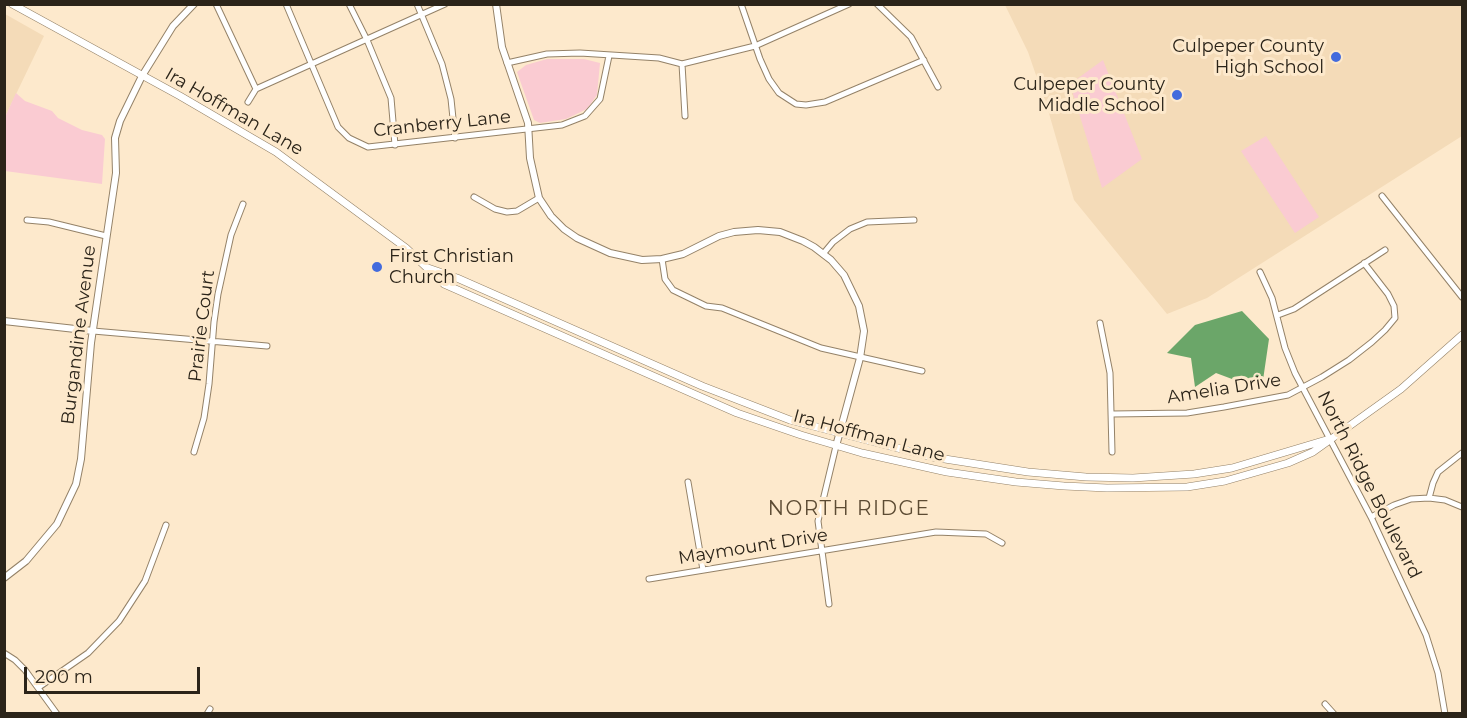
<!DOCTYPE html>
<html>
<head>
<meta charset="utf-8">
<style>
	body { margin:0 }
	#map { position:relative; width:1467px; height:718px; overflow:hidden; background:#fde9cc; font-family:Montserrat,sans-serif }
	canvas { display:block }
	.frame { position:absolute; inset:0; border:6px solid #2b2419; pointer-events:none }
	.scale { position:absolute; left:24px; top:667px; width:176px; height:27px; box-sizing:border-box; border:3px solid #2b2419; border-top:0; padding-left:8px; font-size:18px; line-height:21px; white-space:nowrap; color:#2b2419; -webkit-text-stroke:4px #fde9cc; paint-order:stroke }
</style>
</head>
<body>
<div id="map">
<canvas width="1467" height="718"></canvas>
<div class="frame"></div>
<div class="scale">200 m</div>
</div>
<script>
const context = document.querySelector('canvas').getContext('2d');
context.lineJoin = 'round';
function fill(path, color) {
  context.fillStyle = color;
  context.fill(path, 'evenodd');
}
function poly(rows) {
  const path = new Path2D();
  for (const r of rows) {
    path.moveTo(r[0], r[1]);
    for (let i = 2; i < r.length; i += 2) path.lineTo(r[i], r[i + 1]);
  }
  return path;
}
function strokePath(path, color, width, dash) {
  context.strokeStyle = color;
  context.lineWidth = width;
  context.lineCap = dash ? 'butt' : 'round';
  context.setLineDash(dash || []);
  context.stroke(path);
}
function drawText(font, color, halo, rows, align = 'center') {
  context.font = font + ' Montserrat,sans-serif';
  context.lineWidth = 6;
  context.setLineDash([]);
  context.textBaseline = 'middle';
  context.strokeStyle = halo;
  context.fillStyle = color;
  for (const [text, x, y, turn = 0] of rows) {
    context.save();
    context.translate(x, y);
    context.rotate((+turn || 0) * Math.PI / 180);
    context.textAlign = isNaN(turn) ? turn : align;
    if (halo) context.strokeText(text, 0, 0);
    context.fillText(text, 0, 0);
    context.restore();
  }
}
fill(poly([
	[1005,5,1462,5,1462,136,1207,298,1167,314,1074,200,1048,110,1028,52],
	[5,14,44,36,5,117]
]), '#f4dbb8');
fill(poly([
	[547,59,584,59,600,63,597,95,587,109,566,119,540,123,534,120,517,72,526,65],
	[1103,60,1142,159,1102,188,1070,84],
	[16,93,25,101,52,111,58,118,82,130,102,135,105,139,102,184,5,171,5,117],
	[1266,136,1319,217,1295,233,1241,151]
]), '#facbd2');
fill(poly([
	[1242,311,1269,339,1263,380,1248,385,1216,373,1195,387,1191,358,1167,353,1195,325]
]), '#6ba669');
const minor = poly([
	[216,4,256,89],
	[286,4,338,127,349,138,368,147,562,125,585,116,600,99,609,56],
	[349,4,367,40,391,98,395,145],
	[417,4,442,64,451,99,455,138],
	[741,4,760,59,769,79,779,93,796,104,806,105,825,102,924,60],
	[877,4,911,37,938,87],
	[507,63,547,54,580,53,659,58,682,64,755,46,849,4],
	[682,64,685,116],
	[248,102,256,89,445,4],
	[1382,196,1462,297],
	[474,197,495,209,507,212,517,211,539,198],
	[27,220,49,222,106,236],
	[823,254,833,242,850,229,867,222,914,220],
	[662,259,665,279,673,290,706,306,722,308,821,348,922,371],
	[1260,272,1272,298,1285,348,1295,373,1371,517,1426,635,1438,673,1445,714],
	[1278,315,1294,309,1385,250],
	[1100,323,1110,373,1112,452],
	[93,331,267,346],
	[1112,414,1187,413,1224,407,1288,395,1322,377,1349,360,1372,342,1385,330,1395,318,1394,306,1388,294,1364,263],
	[194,452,204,418,209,384,214,322,218,294,231,235,243,204],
	[688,482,703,570],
	[1429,498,1433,483,1438,472,1462,453],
	[1371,517,1394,505,1411,499,1429,498,1445,500,1462,507],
	[649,579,936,532,986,534,1002,543],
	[829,604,818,521,836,446],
	[4,653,15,660,25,670,57,714],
	[39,687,88,653,119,621,145,581,166,525],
	[1325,704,1334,714],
	[207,714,210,709]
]);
const tertiary = poly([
	[496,4,502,47,528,123,530,158,539,198,551,216,564,229,577,238,610,253,642,260,662,259,683,254,719,236,734,232,758,230,780,232,803,241,814,247,831,260,844,275,859,306,864,331,860,358,836,446],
	[4,321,93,331],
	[4,578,26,561,57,524,76,484,81,459,91,343,116,173,115,138,120,121,142,76,173,26,194,4]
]);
const secondary = poly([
	[12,4,180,96,276,152,406,248,444,284,737,413,801,435,862,453,947,472,1016,482,1064,486,1107,488,1187,487,1225,481,1288,463,1313,452,1401,389,1462,335],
	[428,268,457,278,702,386,790,420,932,457,1028,472,1086,477,1133,478,1194,474,1232,468,1326,440]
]);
strokePath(minor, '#948268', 7);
strokePath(tertiary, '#948268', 8);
strokePath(secondary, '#948268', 8);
strokePath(minor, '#fff', 5);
strokePath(tertiary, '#fff', 6);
strokePath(secondary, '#fff', 7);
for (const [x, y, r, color] of [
	[1336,57,6,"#436bdd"],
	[1177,95,6,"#436bdd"],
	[377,267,6,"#436bdd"]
]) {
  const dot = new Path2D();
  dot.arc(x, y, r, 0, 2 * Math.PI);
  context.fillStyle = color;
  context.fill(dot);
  strokePath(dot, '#fde9cc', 2);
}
drawText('18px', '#2b2419', '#fde9cc', [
	["Culpeper County",1324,47],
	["High School",1324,68],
	["Culpeper County",1165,85],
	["Middle School",1165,106],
	["First Christian",389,257,"left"],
	["Church",389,278,"left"]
], 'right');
drawText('18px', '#2b2419', '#fde9cc', [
	["Ira Hoffman Lane",234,112,30],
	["Cranberry Lane",442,124,-6],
	["Prairie Court",202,326,-83],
	["Burgandine Avenue",79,335,-83],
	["Amelia Drive",1224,389,-9],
	["Ira Hoffman Lane",869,436,15],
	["North Ridge Boulevard",1369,485,63],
	["Maymount Drive",753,547,-9]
]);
context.letterSpacing = '1.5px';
drawText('20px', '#5c4b33', '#fde9cc', [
	["NORTH RIDGE",849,509]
]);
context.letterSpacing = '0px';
</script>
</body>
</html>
